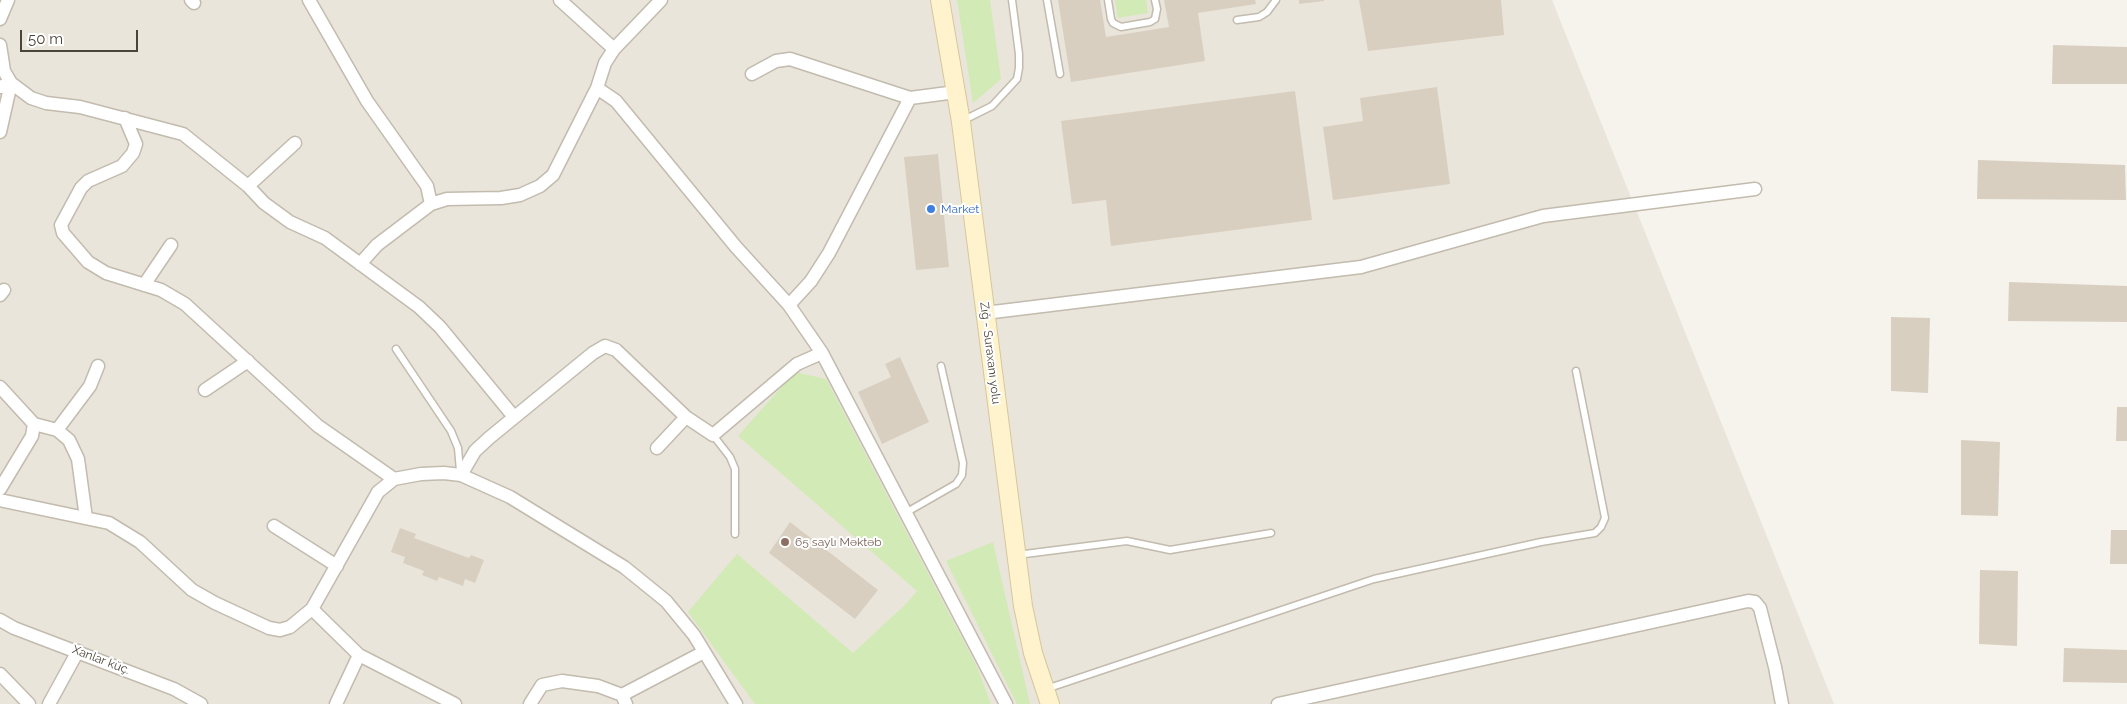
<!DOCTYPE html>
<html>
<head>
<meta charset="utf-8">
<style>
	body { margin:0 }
	#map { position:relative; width:2127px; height:704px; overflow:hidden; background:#f6f3ec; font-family:Raleway,sans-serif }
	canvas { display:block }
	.scale { position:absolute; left:20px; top:30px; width:118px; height:22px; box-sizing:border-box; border:2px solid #4b4439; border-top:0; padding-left:6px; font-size:15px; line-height:18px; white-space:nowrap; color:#4b4439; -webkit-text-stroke:4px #fff; paint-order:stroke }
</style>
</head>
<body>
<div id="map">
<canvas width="2127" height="704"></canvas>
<div class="scale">50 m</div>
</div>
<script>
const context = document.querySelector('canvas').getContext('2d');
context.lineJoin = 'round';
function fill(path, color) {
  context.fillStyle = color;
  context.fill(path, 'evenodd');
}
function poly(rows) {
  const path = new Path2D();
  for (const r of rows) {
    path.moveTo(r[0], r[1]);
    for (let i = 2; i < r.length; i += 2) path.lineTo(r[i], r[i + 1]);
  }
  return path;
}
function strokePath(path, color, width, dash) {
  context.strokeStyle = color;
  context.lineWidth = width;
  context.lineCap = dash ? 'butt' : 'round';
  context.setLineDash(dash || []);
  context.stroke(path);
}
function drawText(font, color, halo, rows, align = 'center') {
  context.font = font + ' Raleway,sans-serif';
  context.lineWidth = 4;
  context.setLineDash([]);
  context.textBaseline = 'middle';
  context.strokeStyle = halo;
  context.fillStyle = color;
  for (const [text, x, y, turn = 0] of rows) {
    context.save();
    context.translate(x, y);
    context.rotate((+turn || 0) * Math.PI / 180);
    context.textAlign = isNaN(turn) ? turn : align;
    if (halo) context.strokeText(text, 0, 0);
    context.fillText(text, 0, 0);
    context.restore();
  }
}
fill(poly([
	[0,0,1552,0,1834,704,0,704]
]), '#eae5da');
fill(poly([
	[957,0,990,0,1001,79,973,103],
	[1115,0,1146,0,1148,13,1118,18],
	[795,372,826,379,977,667,991,704,755,704,688,612,737,554,853,653,907,603,917,591,738,436],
	[993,542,1030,704,1017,704,946,561]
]), '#d2eab5');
fill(poly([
	[1058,0,1100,0,1106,37,1169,27,1164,0,1255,0,1256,4,1198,13,1205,61,1071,82],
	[1299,0,1324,0,1324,1,1299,4],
	[1359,0,1501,0,1504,35,1368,51],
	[2053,45,2127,47,2127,84,2052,84],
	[1437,87,1450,184,1333,200,1323,127,1363,121,1360,98],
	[1295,91,1312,220,1111,246,1106,200,1072,204,1061,121],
	[938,154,949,267,916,270,904,157],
	[1978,160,2125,165,2126,200,1977,199],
	[2009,282,2127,286,2127,322,2008,321],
	[1891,317,1930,318,1928,393,1891,391],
	[900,357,929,422,882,444,858,392,891,377,885,364],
	[2117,407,2127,407,2127,441,2116,441],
	[1961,440,2000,442,1998,516,1961,515],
	[790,522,878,590,855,619,769,553],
	[400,528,416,534,414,538,469,558,471,555,484,560,475,583,465,579,463,586,439,577,437,581,422,575,424,571,403,563,405,557,391,552],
	[2111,530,2127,530,2127,564,2110,564],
	[1980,570,2018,571,2017,646,1979,644],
	[2064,648,2127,650,2127,683,2063,682]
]), '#d8cfc1');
const lane = poly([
	[1047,0,1060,74],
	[1108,0,1111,19,1113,23,1121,27,1150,22,1155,19,1157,9,1155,0],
	[1237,20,1259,17,1267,12,1276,0],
	[962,121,992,106,1017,79,1019,68,1019,54,1012,0],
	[396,349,451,431,458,448,460,471],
	[713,435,730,457,735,469,735,534],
	[907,512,956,484,962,475,963,463,941,366],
	[1017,555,1127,541,1170,550,1271,533],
	[1046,689,1374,579,1541,542,1595,533,1601,527,1605,518,1576,371]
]);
const street = poly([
	[191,0,194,3],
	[309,0,367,101,427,186,431,204],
	[560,0,614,49],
	[0,19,8,0],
	[0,45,4,71,11,83,0,132],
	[752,74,776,61,790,59,910,98,956,92],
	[0,87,11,83,31,98,46,103,80,107,183,134,248,186,264,203,290,222,325,238,419,307,440,327,514,417],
	[597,88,616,101,736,247,789,305,822,353,1006,704],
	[125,118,136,144,133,153,122,166,88,181,81,188,61,225,63,233,88,262,106,273,161,290,185,304,318,426,394,479],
	[248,186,295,143],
	[360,264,377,245,431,204,447,199,501,198,520,195,540,186,553,175,597,88,605,63,614,49,661,0],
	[144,285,171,245],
	[0,295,4,290],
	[789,305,811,281,829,253,910,98],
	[985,313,1361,267,1543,216,1755,189],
	[0,387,34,424,32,436,0,489],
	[205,390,248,361],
	[34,424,57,430,69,440,78,459,86,518],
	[57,430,90,386,98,366],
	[657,448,686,417],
	[461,475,475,451,489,438,593,353,605,346,616,350,686,417,713,435,797,364,822,353],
	[0,500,109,523,140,542,192,590,215,603,269,628,280,630,290,627,312,609,378,492,394,479,421,474,444,473,461,475,510,497,624,567,666,601,694,635,736,704],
	[274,526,337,566],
	[312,609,359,655,455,704],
	[0,620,14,628,174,689,201,704],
	[0,674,29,704],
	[622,695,704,652],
	[49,704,78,651],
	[336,704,359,655],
	[530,704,542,685,562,681,598,686,622,695,626,704],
	[1278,704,1748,601,1755,602,1760,608,1775,667,1782,704]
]);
const secondary = poly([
	[940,0,961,122,1023,606,1033,653,1050,704]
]);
strokePath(lane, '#c2bbae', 9);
strokePath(street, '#c2bbae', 15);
strokePath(secondary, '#d6c79b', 20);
strokePath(lane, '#fff', 6);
strokePath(street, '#fff', 12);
strokePath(secondary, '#fff3cd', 18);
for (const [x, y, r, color] of [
	[931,209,5,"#3f7fe0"],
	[785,542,5,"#8d6e63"]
]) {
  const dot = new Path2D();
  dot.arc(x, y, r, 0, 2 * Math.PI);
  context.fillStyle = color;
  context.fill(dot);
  strokePath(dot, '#fff', 2);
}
drawText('12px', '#366cbe', '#fff', [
	["Market",941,209]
], 'left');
drawText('12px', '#4b4439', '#fff', [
	["Zığ - Suraxanı yolu",990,353,83],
	["Xanlar küç.",101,660,21]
]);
drawText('12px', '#785e54', '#fff', [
	["65 saylı Məktəb",795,542]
], 'left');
</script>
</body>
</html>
